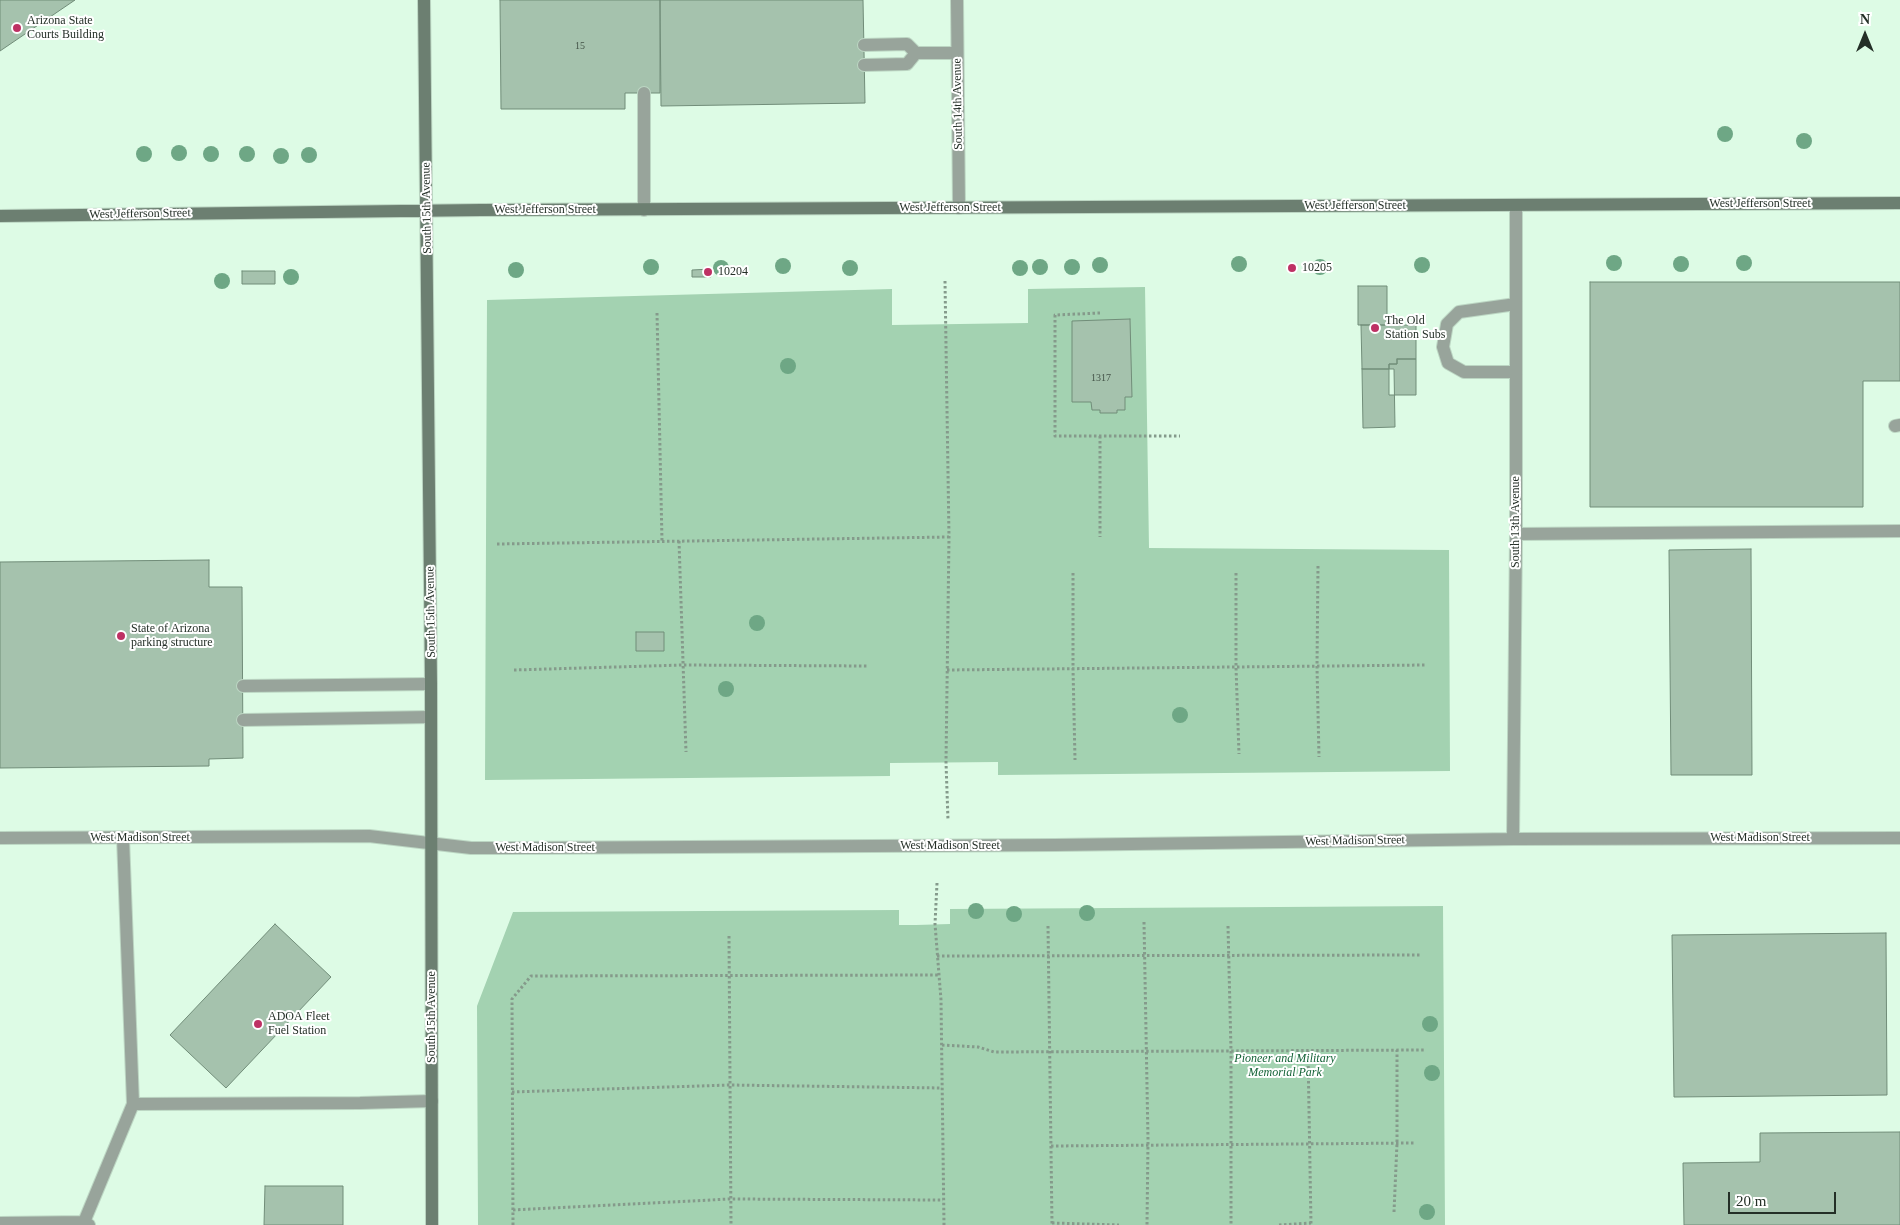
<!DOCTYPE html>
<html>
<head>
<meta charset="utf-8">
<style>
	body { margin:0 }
	#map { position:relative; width:1900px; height:1225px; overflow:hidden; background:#ddfbe5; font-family:Georgia,serif }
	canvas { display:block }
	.north { position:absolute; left:1840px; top:10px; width:50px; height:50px; -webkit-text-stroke:4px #fff; paint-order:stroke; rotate:0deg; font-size:14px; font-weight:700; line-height:20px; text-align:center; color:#242f27 }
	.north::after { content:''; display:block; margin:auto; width:18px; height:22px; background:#242f27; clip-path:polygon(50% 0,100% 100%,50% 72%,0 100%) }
	.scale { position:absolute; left:1728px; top:1192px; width:108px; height:22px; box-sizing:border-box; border:2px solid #242f27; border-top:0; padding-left:6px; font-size:15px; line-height:18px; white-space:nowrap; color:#242f27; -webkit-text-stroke:4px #fff; paint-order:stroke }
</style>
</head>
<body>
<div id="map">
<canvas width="1900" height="1225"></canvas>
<div class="north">N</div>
<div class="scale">20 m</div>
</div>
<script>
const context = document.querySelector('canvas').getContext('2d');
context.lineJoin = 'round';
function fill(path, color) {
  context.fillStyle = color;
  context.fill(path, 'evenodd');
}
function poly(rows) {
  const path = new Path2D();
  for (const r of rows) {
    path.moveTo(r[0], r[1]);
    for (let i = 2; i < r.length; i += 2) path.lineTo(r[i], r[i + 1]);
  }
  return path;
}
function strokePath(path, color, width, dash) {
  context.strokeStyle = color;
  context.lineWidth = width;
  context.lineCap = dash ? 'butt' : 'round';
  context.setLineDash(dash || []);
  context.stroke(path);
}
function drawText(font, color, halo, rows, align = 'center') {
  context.font = font + ' Georgia,serif';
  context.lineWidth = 4;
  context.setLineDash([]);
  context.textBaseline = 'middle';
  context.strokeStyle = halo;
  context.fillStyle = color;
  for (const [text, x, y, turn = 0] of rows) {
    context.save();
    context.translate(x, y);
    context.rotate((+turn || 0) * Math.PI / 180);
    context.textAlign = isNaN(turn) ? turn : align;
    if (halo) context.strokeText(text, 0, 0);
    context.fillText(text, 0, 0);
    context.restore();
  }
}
fill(poly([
	[1145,287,1149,548,1449,550,1450,771,998,775,998,762,890,763,890,776,485,780,487,300,892,289,892,325,1028,323,1028,289],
	[1443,906,1445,1225,478,1225,477,1006,513,912,899,910,899,925,916,925,950,924,950,909]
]), '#a3d2b1');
const building = poly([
	[0,0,75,0,0,51,0,0],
	[500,0,660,0,660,93,625,93,625,109,501,109,500,0],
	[660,0,863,0,865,103,661,106,660,0],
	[711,269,711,277,692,277,692,270,711,269],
	[242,271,275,271,275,284,242,284,242,271],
	[1590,282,1900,282,1900,381,1863,381,1863,507,1590,507,1590,282],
	[1358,286,1387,286,1387,325,1358,325,1358,286],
	[1130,319,1132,397,1125,397,1125,410,1117,410,1117,413,1100,413,1100,410,1092,410,1091,402,1072,402,1072,321,1130,319],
	[1361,325,1416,325,1416,359,1397,359,1397,364,1389,364,1389,369,1362,369,1361,325],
	[1397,359,1416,359,1416,395,1389,395,1389,364,1397,364,1397,359],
	[1362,369,1394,369,1395,427,1363,428,1362,369],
	[1751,549,1752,775,1671,775,1669,550,1751,549],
	[209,560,209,587,242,587,243,758,209,759,209,766,0,768,0,562,209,560],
	[636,632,664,632,664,651,636,651,636,632],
	[275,924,331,977,226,1088,170,1035,275,924],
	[1886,933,1887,1095,1674,1097,1672,935,1886,933],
	[1900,1132,1900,1225,1684,1225,1683,1163,1760,1162,1760,1133,1900,1132],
	[265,1186,343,1186,343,1225,264,1225,265,1186]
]);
fill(building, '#a5c2ad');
strokePath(building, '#718d79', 1);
const lane = poly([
	[864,45,907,44,916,53,957,53],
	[864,65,907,64,916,53],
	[644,93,644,210],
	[1516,304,1459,312,1447,324,1443,347,1448,363,1464,372,1516,372],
	[1895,426,1900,425],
	[1516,534,1900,531],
	[243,686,431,684],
	[243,720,431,717],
	[123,838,133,1104,360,1103,432,1101],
	[84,1222,133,1104],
	[0,1223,84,1222,89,1225]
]);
const street = poly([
	[957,0,959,208],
	[0,838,369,836,471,848,506,848,1055,845,1513,839,1900,838],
	[1513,839,1516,534,1516,205]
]);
const secondary = poly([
	[424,0,431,684,432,1225],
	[0,216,481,210,1900,203]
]);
strokePath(lane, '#bcd6c3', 14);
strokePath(street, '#bcd6c3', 14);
strokePath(secondary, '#bcd6c3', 14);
strokePath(poly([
	[945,281,949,537,946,762,948,820],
	[657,313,662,541],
	[1100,313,1055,315,1055,436,1180,436],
	[1100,436,1100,537],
	[679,541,686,752],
	[497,544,949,537],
	[1318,566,1317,667,1319,757],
	[1073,573,1073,668,1075,760],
	[1236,573,1236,667,1239,754],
	[514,670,683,665,867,666],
	[947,670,1425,665],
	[937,883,935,924,941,1000,944,1225],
	[1144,922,1148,1140,1147,1225],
	[1048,926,1052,1225],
	[1228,926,1231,1051,1231,1225],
	[729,936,731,1225],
	[937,956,1420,955],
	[942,1045,978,1047,994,1052,1425,1050],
	[1308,1051,1311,1225],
	[512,1092,730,1085,942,1088],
	[1051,1146,1416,1143],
	[513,1210,730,1199,943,1200],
	[1394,1212,1397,1143,1397,1050],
	[1052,1223,1119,1225],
	[513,1225,512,999,531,976,939,975],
	[1279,1225,1311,1223]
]), '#859a8b', 3, [2.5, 2.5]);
strokePath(lane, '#98a49b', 12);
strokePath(street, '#98a49b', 12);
strokePath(secondary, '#6c7f71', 12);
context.fillStyle = '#6ea785';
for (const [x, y] of [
	[1725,134],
	[1804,141],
	[179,153],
	[144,154],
	[211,154],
	[247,154],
	[309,155],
	[281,156],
	[1614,263],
	[1744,263],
	[1239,264],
	[1681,264],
	[1100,265],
	[1422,265],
	[783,266],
	[651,267],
	[1040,267],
	[1072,267],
	[1320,267],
	[721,268],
	[850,268],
	[1020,268],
	[516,270],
	[291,277],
	[222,281],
	[788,366],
	[757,623],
	[726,689],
	[1180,715],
	[976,911],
	[1087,913],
	[1014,914],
	[1430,1024],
	[1432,1073],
	[1427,1212]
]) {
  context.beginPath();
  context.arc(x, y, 8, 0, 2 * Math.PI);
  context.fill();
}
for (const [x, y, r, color] of [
	[17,28,5,"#be3164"],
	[1292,268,5,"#be3164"],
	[708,272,5,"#be3164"],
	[1375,328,5,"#be3164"],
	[121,636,5,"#be3164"],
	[258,1024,5,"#be3164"]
]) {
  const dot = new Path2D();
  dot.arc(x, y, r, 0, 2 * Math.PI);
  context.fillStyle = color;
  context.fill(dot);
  strokePath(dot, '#fff', 2);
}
drawText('10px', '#445448', null, [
	["15",580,46],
	["1317",1101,378]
]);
drawText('12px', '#242f27', '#fff', [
	["Arizona State",27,21],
	["Courts Building",27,35],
	["10205",1302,268],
	["10204",718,272],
	["The Old",1385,321],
	["Station Subs",1385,335],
	["State of Arizona",131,629],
	["parking structure",131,643],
	["ADOA Fleet",268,1017],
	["Fuel Station",268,1031]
], 'left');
drawText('12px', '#242f27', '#fff', [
	["South 14th Avenue",958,104,-91],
	["West Jefferson Street",1760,204],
	["West Jefferson Street",1355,206],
	["South 15th Avenue",427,208,-91],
	["West Jefferson Street",950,208],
	["West Jefferson Street",545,210],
	["West Jefferson Street",140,214,-1],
	["South 13th Avenue",1516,522,-90],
	["South 15th Avenue",431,612,-91],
	["West Madison Street",140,838],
	["West Madison Street",1760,838],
	["West Madison Street",1355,841,-1],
	["West Madison Street",950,846],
	["West Madison Street",545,848],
	["South 15th Avenue",432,1017,-90]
]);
drawText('italic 12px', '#146337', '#fff', [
	["Pioneer and Military",1285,1059],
	["Memorial Park",1285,1073]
]);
</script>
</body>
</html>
